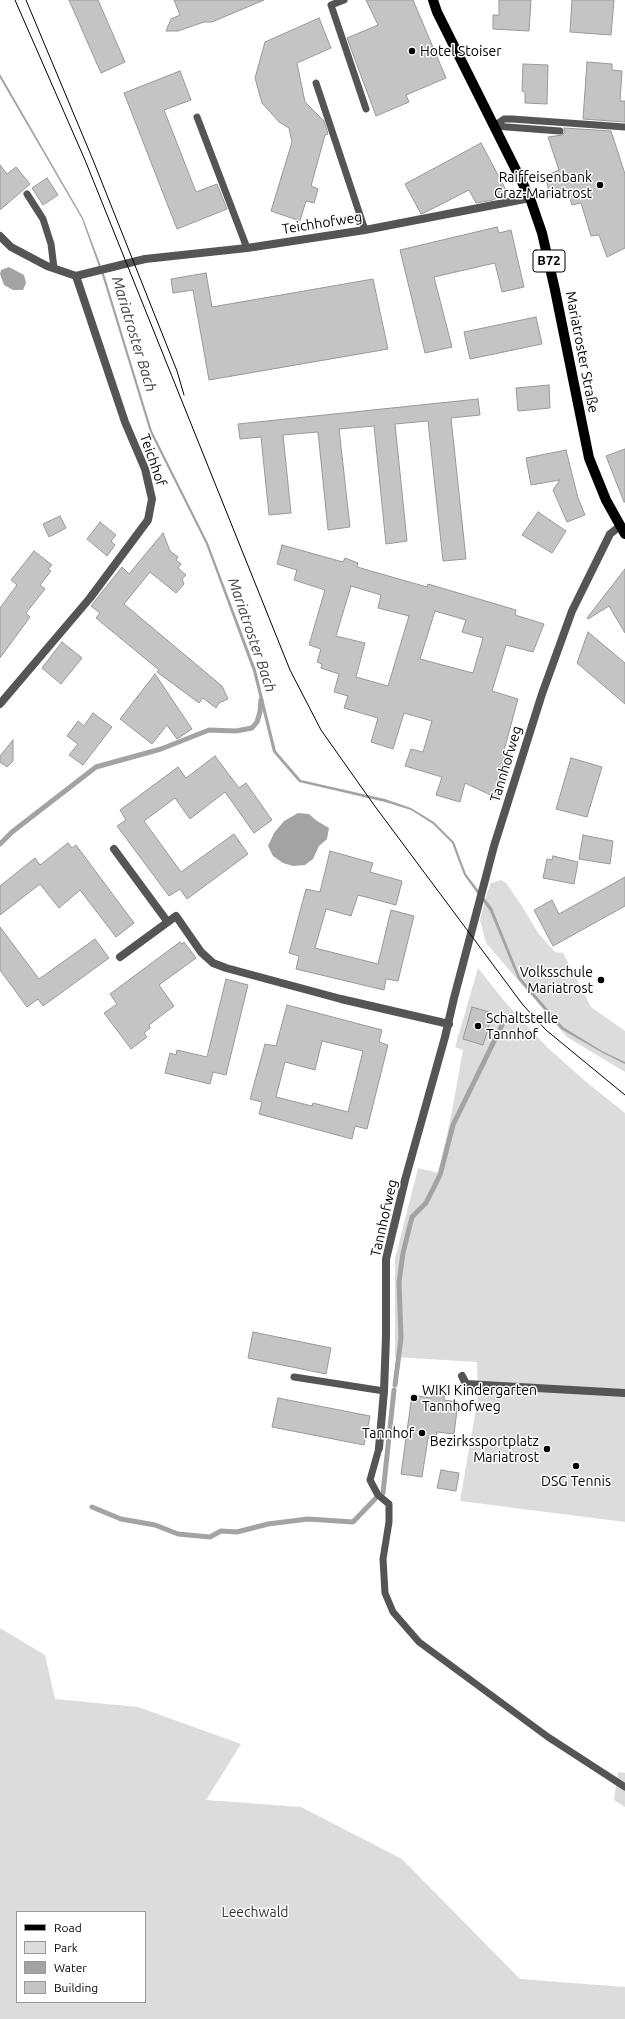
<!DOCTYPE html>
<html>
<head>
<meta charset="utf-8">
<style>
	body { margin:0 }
	#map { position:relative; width:625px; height:2019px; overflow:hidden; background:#fff; font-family:Ubuntu,sans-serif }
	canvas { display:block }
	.legend { position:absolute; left:16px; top:1911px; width:130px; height:92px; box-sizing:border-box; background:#fff; border:1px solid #999; margin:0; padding:5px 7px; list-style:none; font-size:12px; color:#000 }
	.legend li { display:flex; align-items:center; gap:8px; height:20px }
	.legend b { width:20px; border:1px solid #999 }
</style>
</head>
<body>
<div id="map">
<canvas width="625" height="2019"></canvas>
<ul class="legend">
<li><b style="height:5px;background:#000"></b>Road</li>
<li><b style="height:11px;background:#dcdcdc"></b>Park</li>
<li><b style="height:11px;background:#a3a3a3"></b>Water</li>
<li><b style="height:11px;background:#c4c4c4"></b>Building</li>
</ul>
</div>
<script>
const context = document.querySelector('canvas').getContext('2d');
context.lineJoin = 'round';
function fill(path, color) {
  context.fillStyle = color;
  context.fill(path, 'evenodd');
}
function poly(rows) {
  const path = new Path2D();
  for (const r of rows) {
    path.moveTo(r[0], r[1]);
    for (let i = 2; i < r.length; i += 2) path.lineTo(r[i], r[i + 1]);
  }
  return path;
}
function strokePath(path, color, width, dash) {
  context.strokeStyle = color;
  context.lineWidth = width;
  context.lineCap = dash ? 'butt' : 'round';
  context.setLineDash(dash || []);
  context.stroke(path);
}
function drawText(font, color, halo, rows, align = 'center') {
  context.font = font + ' Ubuntu,sans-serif';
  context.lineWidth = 3;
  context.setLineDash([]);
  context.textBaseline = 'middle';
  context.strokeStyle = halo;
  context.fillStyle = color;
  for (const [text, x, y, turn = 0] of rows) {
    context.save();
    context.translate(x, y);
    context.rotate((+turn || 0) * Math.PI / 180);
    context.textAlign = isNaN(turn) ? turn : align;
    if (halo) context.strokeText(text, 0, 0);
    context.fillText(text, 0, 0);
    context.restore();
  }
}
fill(poly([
	[501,880,506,883,522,906,538,933,555,952,563,953,591,1007,625,1031,625,1072,567,1037,486,943,480,920,487,893,491,883],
	[478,968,505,1002,547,1047,585,1081,625,1113,625,1522,460,1501,478,1397,477,1362,395,1357,395,1259,418,1168,439,1173,452,1111,463,1050,455,1047],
	[0,1628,45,1655,55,1699,138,1707,241,1744,206,1800,301,1807,402,1859,520,1979,625,1987,625,2019,0,2019],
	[17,1912,145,1912,145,2002,17,2002],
	[618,1772,625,1773,625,1807,614,1800]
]), '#dcdcdc');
fill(poly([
	[0,74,83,218,105,277,152,431,208,543,256,670,276,751,301,780,385,799,411,808,434,822,454,842,466,874,492,908,520,977,563,1027,602,1051,625,1062,625,1064,601,1052,561,1029,518,979,490,911,464,875,452,843,433,824,411,810,385,802,299,782,273,752,253,671,206,544,150,432,103,278,82,219,0,78],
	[9,267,24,275,26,283,23,290,13,290,4,285,0,274,1,270],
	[298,813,309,814,317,821,329,828,327,839,319,846,313,859,305,865,293,866,283,863,273,856,268,846,274,833,284,821]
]), '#a3a3a3');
strokePath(poly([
	[0,844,12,832,96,767,161,749,209,730,236,731,252,728,257,722,260,712,261,700],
	[395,1385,401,1338,399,1282,403,1253,412,1217,426,1203,440,1175,453,1125,502,1025],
	[383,1493,394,1390],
	[92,1507,121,1519,155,1525,178,1534,210,1537,221,1531,237,1532,268,1524,308,1519,353,1522,375,1499]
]), '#a3a3a3', 5);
const building = poly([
	[69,0,98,0,125,62,101,73,69,0],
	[174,0,264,0,212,22,204,22,178,31,166,31,171,19,180,15,174,0],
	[366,0,413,0,446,78,406,95,409,102,376,116,347,38,378,25,366,0],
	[499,0,531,0,529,31,493,29,493,15,499,15,499,0],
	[572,0,614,0,611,35,570,32,572,0],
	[319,18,331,48,297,63,305,102,324,121,328,134,325,135,311,186,318,189,314,203,306,201,300,221,271,211,292,142,289,128,279,122,262,103,255,78,265,42,319,18],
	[587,62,612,64,612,70,622,71,620,101,625,101,625,122,583,119,587,62],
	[523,64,548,65,547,104,525,103,525,92,522,91,523,64],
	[180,71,191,100,164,110,196,192,217,184,227,209,177,229,124,93,180,71],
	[564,128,611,131,625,174,625,248,607,257,599,235,591,236,581,203,572,205,568,192,551,199,545,176,559,170,548,137,562,135,565,132,564,128],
	[481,143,507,192,493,200,476,203,469,190,426,212,421,214,405,184,481,143],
	[0,165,7,174,16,167,30,184,0,210,0,165],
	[47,178,58,195,43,205,32,188,47,178],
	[497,227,499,233,511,230,524,287,502,292,495,263,434,277,452,347,425,353,400,250,497,227],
	[206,273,212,307,373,279,388,349,209,380,193,290,173,293,171,279,206,273],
	[536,317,542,344,470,359,464,332,536,317],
	[549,385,550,408,518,411,516,388,549,385],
	[478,399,480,415,451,418,466,559,443,561,428,421,395,424,407,541,386,544,374,426,339,429,350,527,328,530,318,432,283,435,291,513,269,515,261,437,240,439,238,424,478,399],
	[625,449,625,502,624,502,606,456,625,449],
	[566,450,578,498,585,515,567,522,553,490,560,480,531,485,526,458,566,450],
	[538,512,566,531,552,553,522,535,538,512],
	[60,516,66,528,49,537,43,524,60,516],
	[100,522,116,535,111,541,115,545,107,556,87,539,100,522],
	[163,533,170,551,178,557,176,560,181,564,178,568,186,575,182,579,184,584,176,593,150,572,124,604,222,686,228,699,219,703,216,708,203,698,199,703,157,672,159,670,96,618,100,613,91,606,122,567,129,574,163,533],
	[282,545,343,562,345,558,358,563,357,567,427,587,428,584,516,610,515,615,544,624,533,652,506,645,492,691,518,699,503,754,509,756,497,798,465,783,460,802,436,795,442,777,405,766,411,749,423,752,432,721,404,713,393,749,371,742,378,718,344,708,348,696,334,692,339,674,321,668,322,664,317,662,321,649,309,645,325,590,294,580,297,570,277,564,282,545],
	[351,586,381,595,378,608,409,616,388,686,356,677,365,643,336,636,351,586],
	[435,611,466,620,462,632,483,638,473,673,420,659,435,611],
	[34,551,52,565,48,569,51,571,40,585,45,589,26,613,30,617,0,658,0,608,17,585,11,580,34,551],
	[625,569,625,633,609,606,588,619,587,618,625,569],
	[588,632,625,663,625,704,577,663,588,632],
	[62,642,82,658,61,684,42,668,62,642],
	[155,674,192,729,177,739,167,725,152,744,120,719,155,674],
	[93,713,112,727,83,765,69,755,78,744,67,736,78,721,84,726,93,713],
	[13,740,13,761,7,767,0,762,0,756,13,740],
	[215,756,239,788,246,783,272,820,254,833,225,792,190,819,175,798,144,821,181,872,234,834,248,854,187,899,180,889,169,896,117,826,126,820,120,810,178,767,186,778,215,756],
	[571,758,602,767,587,817,556,809,571,758],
	[583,835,613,841,610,864,579,859,583,835],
	[68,843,72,848,76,845,134,923,116,937,80,890,59,908,40,884,0,915,0,886,35,858,40,865,68,843],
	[330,851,373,863,370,872,402,881,396,905,358,895,351,916,326,909,315,948,378,964,391,910,414,916,398,981,386,979,384,990,296,969,299,956,289,953,306,889,320,892,330,851],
	[553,856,578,862,574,884,543,878,547,859,552,860,553,856],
	[625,877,625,906,553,946,534,910,552,900,559,914,625,877],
	[0,927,39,979,95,939,109,958,43,1006,38,999,27,1007,0,970,0,927],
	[180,942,182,944,184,942,196,958,159,985,174,1006,149,1025,150,1028,144,1033,147,1037,131,1049,104,1013,117,1004,110,994,180,942],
	[226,979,248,985,226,1075,213,1072,210,1084,165,1073,170,1053,176,1055,177,1050,207,1057,226,979],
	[287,1005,382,1030,379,1042,388,1045,367,1129,355,1126,352,1139,259,1114,262,1102,250,1099,265,1044,276,1046,287,1005],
	[322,1041,363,1051,348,1112,313,1103,312,1106,276,1097,285,1062,315,1070,322,1041],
	[472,1007,493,1013,483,1045,463,1039,472,1007],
	[253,1332,331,1348,326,1374,248,1358,253,1332],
	[432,1388,445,1390,444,1400,458,1402,454,1434,437,1432,436,1439,428,1438,422,1477,401,1474,412,1395,431,1398,432,1388],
	[278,1398,370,1416,364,1445,272,1427,278,1398],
	[441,1470,459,1473,456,1491,437,1488,441,1470]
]);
fill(building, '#c4c4c4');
strokePath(building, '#999', 1);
strokePath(poly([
	[344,0,331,5,366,109],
	[316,83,365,230],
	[197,117,247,248],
	[494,126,504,119,512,119,625,127],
	[494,126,560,131],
	[27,194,43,219,51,244,54,268],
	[294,1377,384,1391],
	[379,1448,370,1480,378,1495,389,1504,389,1522,383,1559,385,1593,393,1612,419,1642,548,1737,625,1787]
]), '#555', 7);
strokePath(poly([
	[0,236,11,247,47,266,76,276,145,259,247,248,365,230,530,198],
	[0,704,90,598,148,520,152,499,145,469,125,422,76,276],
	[114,849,167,921],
	[120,957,176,916,201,952,213,963,226,968,341,999,449,1024],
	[462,1376,466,1384,625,1393],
	[379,1448,384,1391,386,1337,386,1259,405,1180,445,1037,454,998,494,846,542,694,572,611,610,534,620,526]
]), '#555', 8);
strokePath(poly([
	[433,0,437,12,530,198,542,233,555,290,589,458,606,500,625,534]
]), '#000', 10);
strokePath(poly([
	[15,0,85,160,290,670,321,730,374,805,523,1005,546,1030,625,1095],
	[26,0,93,160,177,371,184,395]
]), '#000', 1);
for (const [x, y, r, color] of [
	[412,51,4,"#000"],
	[600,185,4,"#000"],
	[601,980,4,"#000"],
	[478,1026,4,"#000"],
	[414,1398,4,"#000"],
	[422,1433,4,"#000"],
	[547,1449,4,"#000"],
	[576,1466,4,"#000"]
]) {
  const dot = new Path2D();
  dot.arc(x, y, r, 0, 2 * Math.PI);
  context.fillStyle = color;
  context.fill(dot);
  strokePath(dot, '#fff', 1.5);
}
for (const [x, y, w] of [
	[549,261,32]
]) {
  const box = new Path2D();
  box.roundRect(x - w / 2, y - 11, w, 22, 3);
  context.fillStyle = '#fff';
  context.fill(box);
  strokePath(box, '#000', 1);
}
drawText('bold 13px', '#000', null, [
	["B72",549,261]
]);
drawText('14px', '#000', '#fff', [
	["Hotel Stoiser",420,51,"left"],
	["Raiffeisenbank",592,177],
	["Graz-Mariatrost",592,193],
	["Volksschule",593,972],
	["Mariatrost",593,988],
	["Schaltstelle",486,1018,"left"],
	["Tannhof",486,1034,"left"],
	["WIKI Kindergarten",422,1390,"left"],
	["Tannhofweg",422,1406,"left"],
	["Tannhof",414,1433],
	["Bezirkssportplatz",539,1441],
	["Mariatrost",539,1457],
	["DSG Tennis",576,1481,"center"]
], 'right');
drawText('14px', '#000', '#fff', [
	["Teichhofweg",322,223,-9],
	["Mariatroster Straße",582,352,79],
	["Teichhof",153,460,71],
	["Tannhofweg",506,764,-73],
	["Tannhofweg",384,1218,-77]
]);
drawText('14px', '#333', '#fff', [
	["Leechwald",255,1912]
]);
drawText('italic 15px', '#444', '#fff', [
	["Mariatroster Bach",134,334,73],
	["Mariatroster Bach",252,635,71]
]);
</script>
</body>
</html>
